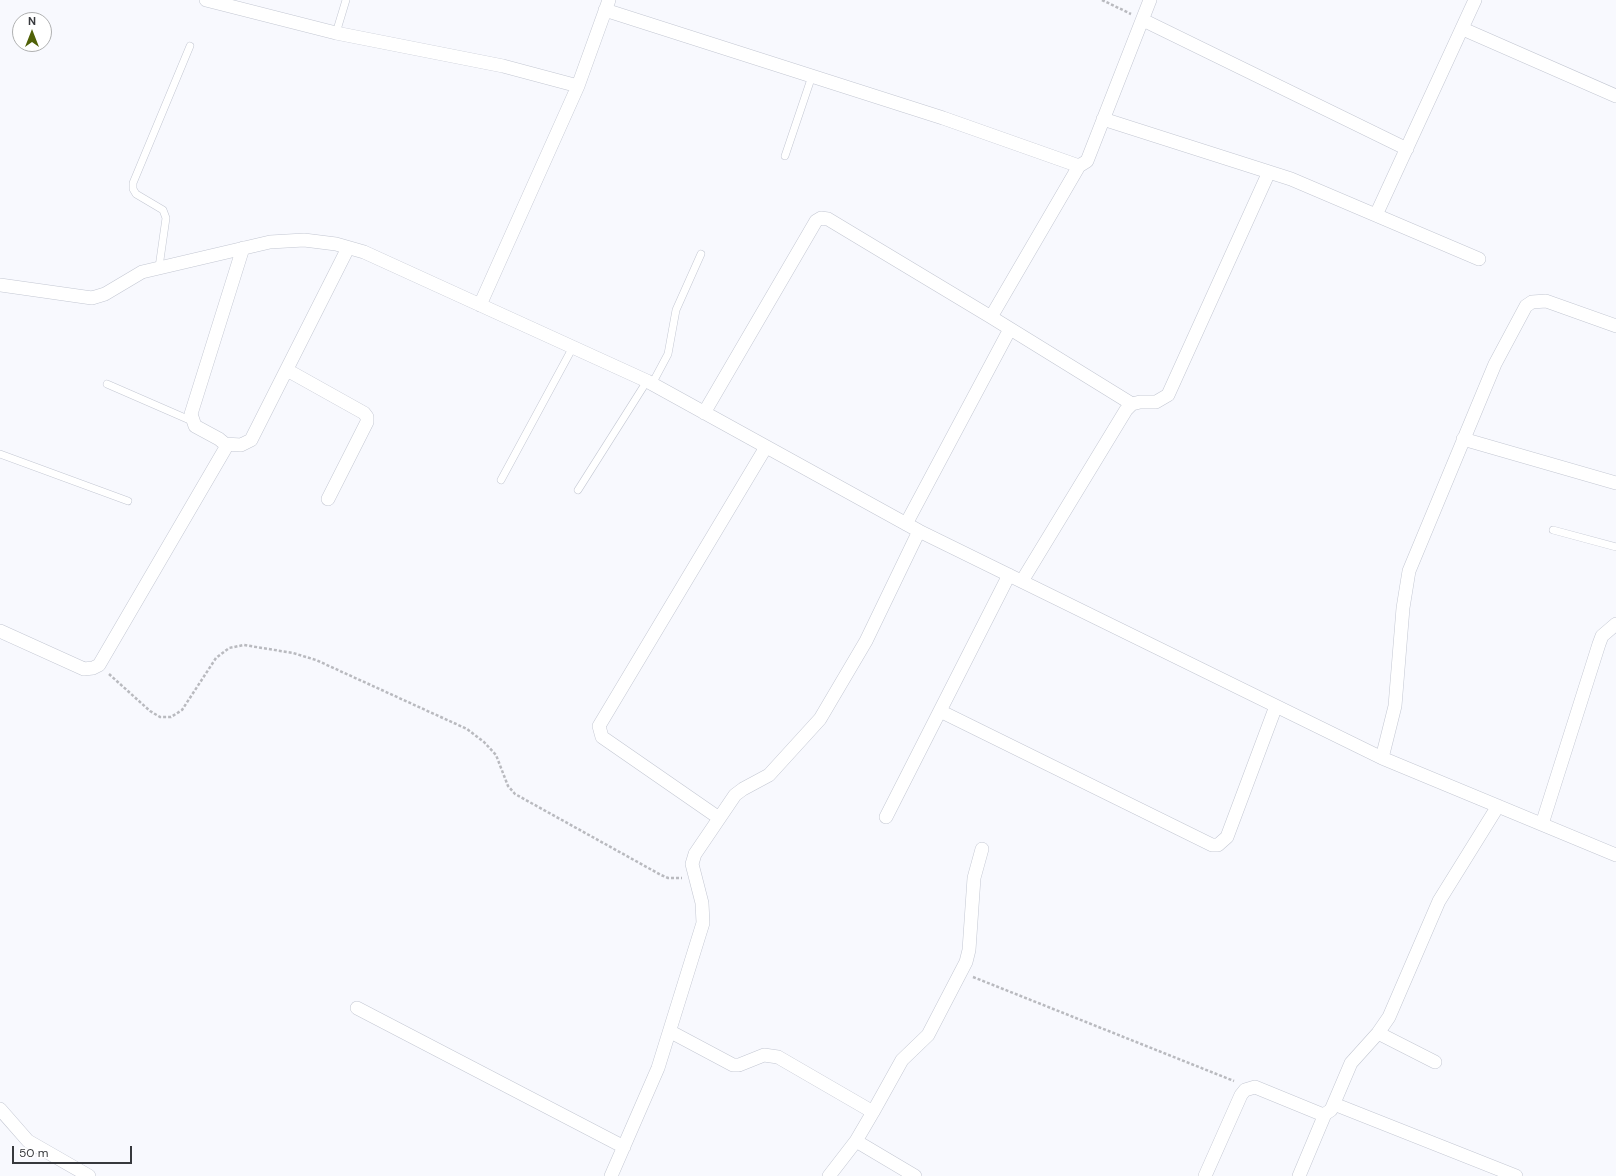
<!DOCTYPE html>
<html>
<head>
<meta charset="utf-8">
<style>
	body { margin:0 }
	#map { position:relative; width:1616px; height:1176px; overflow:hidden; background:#f8f9fe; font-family:"DM Sans",sans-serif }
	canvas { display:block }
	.north { position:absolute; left:12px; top:12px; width:40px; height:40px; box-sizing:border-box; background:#fff; border:1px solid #afb0b1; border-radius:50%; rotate:0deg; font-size:11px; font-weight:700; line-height:16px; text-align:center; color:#37393d }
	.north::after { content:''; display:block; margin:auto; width:14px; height:18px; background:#506107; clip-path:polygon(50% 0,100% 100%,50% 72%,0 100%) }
	.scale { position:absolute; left:12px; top:1146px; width:120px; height:18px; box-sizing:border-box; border:2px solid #37393d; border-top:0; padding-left:5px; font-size:12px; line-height:14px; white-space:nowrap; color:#37393d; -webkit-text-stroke:3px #fff; paint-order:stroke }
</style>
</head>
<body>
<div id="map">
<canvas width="1616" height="1176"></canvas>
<div class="north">N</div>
<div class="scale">50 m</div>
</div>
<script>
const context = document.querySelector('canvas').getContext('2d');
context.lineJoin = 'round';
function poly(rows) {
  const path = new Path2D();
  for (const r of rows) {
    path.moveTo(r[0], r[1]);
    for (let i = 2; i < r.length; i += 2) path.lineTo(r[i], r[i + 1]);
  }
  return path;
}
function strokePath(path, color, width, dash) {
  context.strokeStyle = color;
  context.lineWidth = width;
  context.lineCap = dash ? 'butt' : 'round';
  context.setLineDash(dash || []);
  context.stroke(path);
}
const lane = poly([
	[336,33,346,0],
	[785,156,812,76],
	[159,267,166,218,163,210,136,194,133,189,133,183,190,46],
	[107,384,192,421],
	[652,384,668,354,676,310,701,254],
	[0,454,128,501],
	[501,480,573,347],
	[578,490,647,381],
	[1553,530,1616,547]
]);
const street = poly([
	[206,0,336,33,503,66,578,86],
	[605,10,943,118,1079,166,1087,161,1150,0],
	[1143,20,1407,149],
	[1463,29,1616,96],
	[1103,119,1291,179,1479,259],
	[1376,215,1475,0],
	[0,285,92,298,105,294,142,272,270,242,304,240,336,244,364,252,647,381,919,531,1382,758,1616,855],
	[480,305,578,86,609,0],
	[991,317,1079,166],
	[287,370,364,413,367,417,367,422,328,499],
	[704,413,816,221,821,218,828,219,991,317,1132,404],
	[1463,439,1616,483],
	[225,444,241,445,251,440,348,248],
	[906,524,1010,329],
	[1022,581,1126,410,1132,404,1140,402,1156,402,1168,395,1269,172],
	[0,631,84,669,93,668,99,665,225,449,225,444,219,439,195,426,191,414,243,248],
	[940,711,1212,845,1218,845,1227,837,1276,706],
	[1382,758,1395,706,1403,608,1409,571,1495,364,1526,306,1532,302,1546,301,1616,326],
	[886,817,1009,575],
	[719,818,602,737,599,726,766,447],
	[1542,824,1599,644,1602,636,1616,624],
	[357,1008,624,1147],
	[671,1032,733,1065,739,1065,764,1055,778,1057,873,1112,856,1141,915,1176],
	[1378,1033,1435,1062],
	[1334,1104,1516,1176],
	[0,1109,28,1141,89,1176],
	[873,1112,902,1060,928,1035,966,962,969,950,974,878,982,849],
	[611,1176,658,1068,703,923,702,903,692,864,695,854,735,795,743,789,769,775,820,719,866,641,919,531],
	[829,1176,856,1141],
	[1205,1176,1241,1095,1245,1090,1255,1087,1321,1114,1325,1114,1331,1110,1351,1063,1378,1033,1389,1017,1439,901,1498,806],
	[1299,1176,1325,1114]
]);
strokePath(lane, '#c3c7d2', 8);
strokePath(street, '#c3c7d2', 14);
strokePath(poly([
	[1102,0,1131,14],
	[109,674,150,711,160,717,171,717,182,710,216,658,229,648,244,645,293,653,316,660,467,729,484,742,496,755,508,786,515,794,661,875,668,878,682,878],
	[973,977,1234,1081]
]), '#b9babf', 2.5, [3, 2]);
strokePath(lane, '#fff', 7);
strokePath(street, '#fff', 13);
</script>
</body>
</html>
